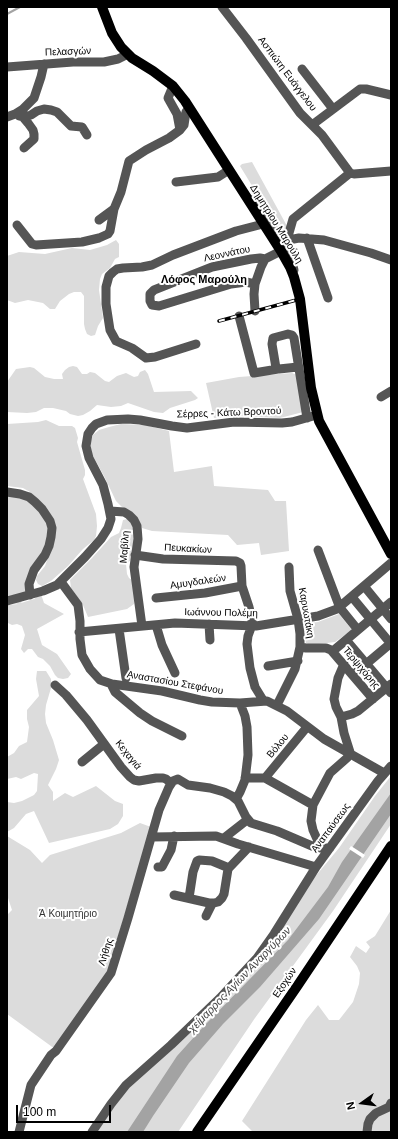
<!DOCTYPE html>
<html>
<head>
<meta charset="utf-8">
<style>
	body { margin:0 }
	#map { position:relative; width:398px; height:1139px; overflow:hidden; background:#fff; font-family:Arial,sans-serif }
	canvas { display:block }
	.frame { position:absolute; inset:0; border:8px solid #000; pointer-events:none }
	.north { position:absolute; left:342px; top:1083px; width:40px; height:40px; -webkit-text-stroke:3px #fff; paint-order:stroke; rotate:256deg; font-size:11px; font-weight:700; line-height:16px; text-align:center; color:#000 }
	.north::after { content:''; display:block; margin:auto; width:14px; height:18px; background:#000; clip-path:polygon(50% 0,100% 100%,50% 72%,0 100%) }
	.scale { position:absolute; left:16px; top:1105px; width:95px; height:18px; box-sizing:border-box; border:2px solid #000; border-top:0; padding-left:5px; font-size:12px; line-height:14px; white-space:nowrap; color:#000; -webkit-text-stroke:3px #fff; paint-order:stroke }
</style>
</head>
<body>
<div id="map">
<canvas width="398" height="1139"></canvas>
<div class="frame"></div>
<div class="north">N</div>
<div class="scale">100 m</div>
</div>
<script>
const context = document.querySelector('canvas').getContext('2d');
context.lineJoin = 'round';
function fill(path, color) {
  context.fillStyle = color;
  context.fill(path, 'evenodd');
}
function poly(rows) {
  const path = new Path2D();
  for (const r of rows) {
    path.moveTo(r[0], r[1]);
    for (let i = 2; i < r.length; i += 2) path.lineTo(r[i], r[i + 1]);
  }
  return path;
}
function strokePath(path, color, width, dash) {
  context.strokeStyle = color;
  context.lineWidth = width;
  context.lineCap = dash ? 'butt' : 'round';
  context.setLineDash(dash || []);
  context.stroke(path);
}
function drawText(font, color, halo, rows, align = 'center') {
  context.font = font + ' Arial,sans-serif';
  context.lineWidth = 4;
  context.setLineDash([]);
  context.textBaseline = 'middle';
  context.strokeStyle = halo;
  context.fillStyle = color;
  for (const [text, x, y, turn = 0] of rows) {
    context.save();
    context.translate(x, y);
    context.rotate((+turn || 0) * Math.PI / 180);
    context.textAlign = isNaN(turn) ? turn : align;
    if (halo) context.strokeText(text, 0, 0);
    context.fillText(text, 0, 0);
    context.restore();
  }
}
fill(poly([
	[252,162,287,226,286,231,281,230,271,217,240,166,242,164],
	[116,240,119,244,119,257,115,259,110,268,102,274,100,279,99,290,103,318,98,326,95,335,91,336,87,334,85,329,84,324,84,296,81,292,74,292,69,294,60,301,55,309,50,309,43,303,28,300,15,303,7,300,7,256,19,252,45,254,72,248,90,250,107,245],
	[73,366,77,367,82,374,87,374,90,372,95,373,105,381,109,382,117,376,126,373,134,377,138,376,140,372,145,370,148,374,154,392,191,391,198,398,195,400,170,408,163,413,154,412,128,403,121,406,111,407,97,405,90,411,83,415,78,416,70,414,66,411,53,408,44,408,36,412,27,413,7,412,7,382,16,369,30,367,34,368,45,377,54,379,63,379,62,374,65,370,69,367],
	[292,373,297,375,303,412,280,418,239,416,214,418,206,383,239,377],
	[46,420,59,426,72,426,75,428,78,438,77,442,85,470,85,475,83,479,96,514,97,526,96,536,94,540,83,549,68,566,51,581,42,586,38,584,36,580,37,576,45,566,54,541,21,603,34,599,41,594,44,603,64,614,37,629,42,645,57,654,71,674,68,678,63,679,58,678,55,675,50,666,43,659,38,657,32,649,28,649,24,653,21,649,25,635,22,626,17,624,12,625,8,623,7,621,7,605,18,604,7,602,7,493,30,492,23,488,7,486,7,424,38,422],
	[121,424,145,425,169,431,174,472,212,466,214,486,268,490,275,501,286,501,289,551,261,555,259,543,237,545,228,535,152,531,142,528,140,523,128,510,122,507,116,501,104,476,92,454,90,442,93,435,99,430,109,427],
	[127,519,134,527,131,533,135,537,131,560,126,564,127,574,129,578,132,580,135,601,134,604,127,609,88,617,83,605,71,588,70,580,92,558,111,537,119,533,121,528,123,520],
	[339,614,352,630,335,642,310,645,306,643,303,624,318,622],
	[37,671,46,671,51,679,51,688,46,705,45,714,46,723,53,740,59,760,56,769,48,785,53,792,53,801,65,793,73,797,96,786,115,801,123,804,123,816,118,824,110,829,49,843,34,811,26,814,14,828,7,832,7,802,14,803,22,801,34,795,37,791,38,774,34,773,21,779,16,777,7,779,7,757,14,753,19,746,27,742,29,727,27,719,27,710,39,696,36,679],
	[391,776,391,824,333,911,255,1018,178,1132,95,1132,126,1089,229,992,314,878,339,848,375,796],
	[140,823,151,827,107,973,55,1049,7,1014,7,915,12,910,7,895,7,836,30,850,42,863,50,855,121,833],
	[391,910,391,1132,253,1132,242,1121,306,1020,318,1005,329,1020,339,1020,353,1002,359,984,360,973,357,966,350,957,356,946,366,953,370,947,366,942,375,936]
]), '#dcdcdc');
fill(poly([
	[391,793,391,814,319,919,260,987,223,1024,189,1063,153,1116,143,1132,127,1132,177,1056,204,1026,288,940,328,887,342,862]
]), '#a3a3a3');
fill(poly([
	[351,846,365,855,363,858,349,849]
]), '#fff');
strokePath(poly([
	[7,14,20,7]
]), '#a3a3a3', 2);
strokePath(poly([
	[222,7,246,38,300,113,322,135,350,173],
	[7,67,73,62,104,62,118,59,128,54],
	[302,69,333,109],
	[19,116,23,117,28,123,33,130,34,134,34,139,24,148],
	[7,117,15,114,23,109,34,98,41,77,44,64],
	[23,117,31,115,37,111,44,109,51,110,57,112,71,126,82,127,87,135],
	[312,125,360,89,366,89,391,95],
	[180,130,184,125,186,112,189,108],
	[176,182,218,177,229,170],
	[251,200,258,207,281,238,290,256,294,270],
	[99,220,114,209],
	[17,225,32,244,36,245,82,242,99,238,108,234,110,231,114,209,121,192,129,161,146,150,169,138,180,130,177,114,168,98,173,86],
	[307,238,328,298],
	[283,241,289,233,293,219,350,173,354,174,391,171],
	[283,241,299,238,324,240,371,253,391,260],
	[265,259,260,258,251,259,212,267,154,290,150,294,150,301,152,305,159,306,231,284,246,282,255,284,261,267,265,259,281,251],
	[255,311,254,294,255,284],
	[239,316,254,373,278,369],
	[196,344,155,357,146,358,132,348,116,341,110,330,106,304,106,287,109,276,113,272,117,269,123,268,142,267,152,265,173,255,236,231,263,224],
	[298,367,279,369,276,368,272,344,273,338,288,334,292,335,294,338,307,418],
	[381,397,391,391],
	[7,492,20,494,29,497,35,502,42,509,50,521,52,528,51,537,49,546,45,555,34,570,29,584,30,595],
	[110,511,124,512,129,515,134,520,137,526,138,539,134,567,142,626],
	[318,550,338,603,341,609,358,630],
	[135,555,163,559,236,561,240,563,241,566,242,586,249,607,252,619,252,625,248,636,247,644,250,668,255,687,263,700],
	[61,582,78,605,80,621,80,639,82,655,90,669,100,680,112,684,162,691,200,700,212,702,240,703,267,701,287,711,324,739,384,773],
	[364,586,391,619],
	[352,597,391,644],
	[156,598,205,593,242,586],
	[7,601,43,591,57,585,85,557,101,539,108,528,111,519,108,504,103,485,89,458,86,446,88,434,92,428,96,424,107,420,128,419,140,420,172,426,187,428,234,422,282,423,292,422,317,415],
	[209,624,210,640],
	[156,625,162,645,175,673],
	[119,629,126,678],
	[79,632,175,623,256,626,318,616,337,609,391,563],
	[346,640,391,693],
	[300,647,306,648,326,648,331,650,373,699],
	[333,651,391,602],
	[268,666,298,661],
	[353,675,391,643],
	[111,684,115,692,140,713,152,721,182,736],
	[55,685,66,695,87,720,121,767,130,777,134,780,139,781,156,778,163,778,166,779,171,783],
	[277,705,295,669,300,647,300,634,298,619,290,591,289,567],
	[341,717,352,714,358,711,391,684],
	[82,762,104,744],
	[245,778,265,778,313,805],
	[265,778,307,727],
	[236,799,240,792,245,780,248,755,247,727,245,716,240,703],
	[152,837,216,836,238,844,316,867],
	[224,838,247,820],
	[321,848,313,830,311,821,313,805,330,773,347,758,350,752,344,733,341,717,336,707,334,699,338,678,344,664],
	[158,867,162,867,171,850,174,836],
	[174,895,209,903,214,903,218,902,222,898,224,894,228,869,249,847],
	[189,898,193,872,197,861,199,860,212,861,229,868],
	[206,916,212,904],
	[19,1132,31,1085,51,1055,56,1051,111,973,128,918,159,810,169,787,173,781,178,779,188,785,210,788,224,792,232,796,238,801,246,817,251,823,277,831,312,846,321,848,330,848],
	[92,1132,111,1104,126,1085,171,1045,220,998,257,958,274,934,316,867,378,781,391,766],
	[367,1132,368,1124,370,1119,376,1113,389,1107,391,1103]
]), '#555', 9);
strokePath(poly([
	[102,7,112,33,121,47,132,58,153,71,173,86,185,101,281,251,290,267,294,277,300,299,311,388,319,421,391,554],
	[197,1132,298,985,391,846]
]), '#000', 10);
const rail = poly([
	[219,321,300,299]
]);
strokePath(rail, '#000', 3.5);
strokePath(rail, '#fff', 2, [6]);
drawText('10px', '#000', '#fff', [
	["Πελασγών",68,52,-2],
	["Ασπιώτη Ευάγγελου",287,74,53],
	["Δημητρίου Μαρούλη",276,224,58],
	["Λεοννάτου",227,254,-12],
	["Σέρρες - Κάτω Βροντού",229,413,-2],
	["Μαβίλη",125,547,-86],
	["Πευκακίων",188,549,3],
	["Αμυγδαλεών",198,582,-8],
	["Ιωάννου Πολέμη",221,613,1],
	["Καρυωτάκη",306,613,80],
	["Τερψιχόρης",361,668,50],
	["Αναστασίου Στεφάνου",175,683,10],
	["Βόλου",278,746,-51],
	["Κεχαγιά",128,755,51],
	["Αναπαύσεως",331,828,-54],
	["Λήθης",106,952,-72],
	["Εξοχών",285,983,-56]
]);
drawText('10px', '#333', '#fff', [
	["Ά Κοιμητήριο",68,914]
]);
drawText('bold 11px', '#000', '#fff', [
	["Λόφος Μαρούλη",204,280]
]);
drawText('italic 11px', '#444', '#fff', [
	["χείμαρρος Αγίων Αναργύρων",240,980,-46]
]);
</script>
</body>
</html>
